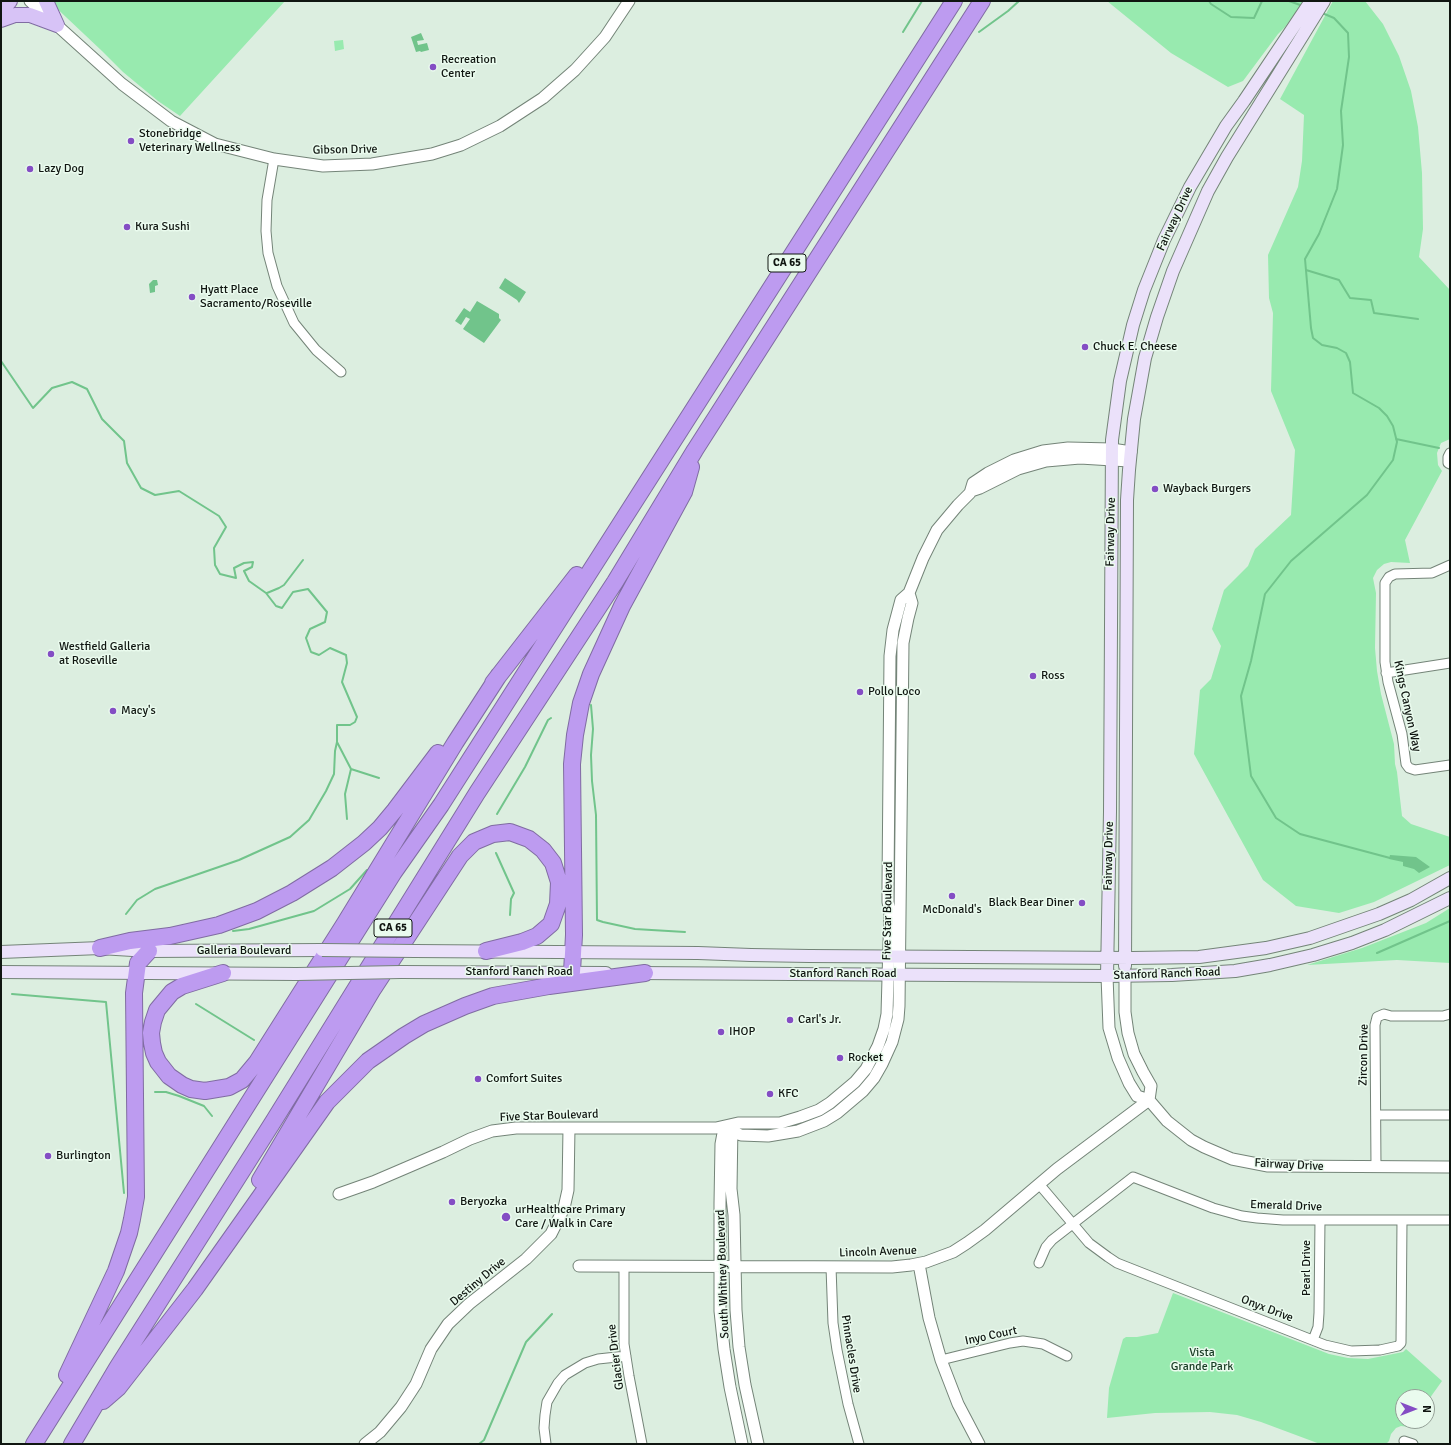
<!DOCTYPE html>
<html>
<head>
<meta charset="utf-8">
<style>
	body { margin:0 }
	#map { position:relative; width:1451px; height:1445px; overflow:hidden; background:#dceee0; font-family:Signika,sans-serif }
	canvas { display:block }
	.frame { position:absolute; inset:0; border:2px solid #101611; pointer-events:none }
	.north { position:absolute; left:1395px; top:1389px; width:40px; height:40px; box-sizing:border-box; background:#eafbee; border:1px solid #939f96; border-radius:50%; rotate:90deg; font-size:11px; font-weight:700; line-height:16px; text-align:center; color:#101611 }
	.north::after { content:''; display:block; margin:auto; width:14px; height:18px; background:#844dc4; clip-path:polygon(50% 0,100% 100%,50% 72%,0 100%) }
</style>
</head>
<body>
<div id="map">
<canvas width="1451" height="1445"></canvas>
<div class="frame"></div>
<div class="north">N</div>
</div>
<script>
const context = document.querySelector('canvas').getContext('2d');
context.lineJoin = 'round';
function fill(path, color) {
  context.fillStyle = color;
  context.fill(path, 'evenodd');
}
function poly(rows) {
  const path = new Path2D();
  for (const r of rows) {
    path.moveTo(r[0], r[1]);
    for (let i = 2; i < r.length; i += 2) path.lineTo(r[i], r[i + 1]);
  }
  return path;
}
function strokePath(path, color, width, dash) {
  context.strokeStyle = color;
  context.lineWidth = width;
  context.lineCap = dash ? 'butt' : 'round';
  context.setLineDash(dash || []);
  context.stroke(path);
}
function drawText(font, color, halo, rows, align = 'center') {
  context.font = font + ' Signika,sans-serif';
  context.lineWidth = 3;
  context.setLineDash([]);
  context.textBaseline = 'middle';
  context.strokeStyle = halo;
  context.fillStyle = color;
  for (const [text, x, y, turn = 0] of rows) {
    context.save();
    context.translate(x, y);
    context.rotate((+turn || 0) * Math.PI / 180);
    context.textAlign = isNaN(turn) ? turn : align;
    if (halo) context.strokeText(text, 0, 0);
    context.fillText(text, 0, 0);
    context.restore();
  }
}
fill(poly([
	[49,1,285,1,180,116,158,101,123,72,102,51],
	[1107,1,1304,1,1285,27,1278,34,1243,81,1228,87,1171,53],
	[1333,1,1365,1,1383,24,1399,56,1411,91,1418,127,1422,173,1423,229,1419,257,1450,290,1450,439,1441,443,1437,453,1438,465,1442,471,1405,540,1410,563,1391,562,1384,564,1377,570,1373,578,1376,593,1375,648,1377,671,1381,694,1394,744,1395,764,1397,772,1402,816,1411,824,1450,837,1450,865,1374,902,1339,913,1296,906,1263,880,1194,754,1200,690,1211,679,1221,646,1212,629,1224,590,1248,566,1255,549,1291,515,1295,450,1271,391,1273,313,1269,298,1268,255,1298,187,1302,161,1304,115,1280,99],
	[343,40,344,49,335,51,334,41],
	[1450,908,1450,963,1397,960,1307,965,1362,948,1426,923],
	[1173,1293,1329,1354,1348,1358,1368,1359,1403,1352,1406,1349,1442,1381,1427,1402,1427,1397,1403,1397,1403,1421,1414,1421,1409,1427,1401,1426,1396,1428,1391,1434,1389,1441,1386,1444,1320,1444,1261,1422,1237,1415,1210,1412,1155,1413,1107,1418,1109,1388,1123,1339,1126,1337,1137,1337,1158,1333]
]), '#98eaaf');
fill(poly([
	[421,33,424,40,417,41,418,45,427,43,429,50,421,52,420,51,416,52,411,37],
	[505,278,526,292,519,303,517,300,499,288],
	[153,280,157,280,158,285,155,286,155,292,150,293,149,284],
	[477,301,499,314,499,318,501,320,484,343,463,329,470,319,466,317,461,325,455,321,464,308,470,312],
	[1390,855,1416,857,1430,867,1419,873,1414,869,1403,866,1403,862,1389,859]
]), '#71c48b');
strokePath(poly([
	[1209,1,1211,4,1231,17,1254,18,1262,1],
	[1289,1,1303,6],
	[1322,13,1334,18,1348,33,1349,57,1341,111,1343,145,1337,189,1319,234,1305,259,1311,328,1313,338,1322,345,1337,348,1346,353,1350,362,1353,393,1379,408,1387,416,1393,426,1397,442,1393,460,1367,495,1291,561,1265,594,1251,661,1241,696,1251,776,1276,818,1300,834,1390,858],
	[903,32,922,1],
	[979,32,1008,11,1019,1],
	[1306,270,1339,280,1350,298,1371,300,1374,313,1418,319],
	[1,361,33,408,52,388,72,382,87,389,102,419,124,441,127,463,141,488,155,495,179,491,219,516,226,527,214,548,215,565,220,574,236,578,234,568,244,563,253,562,252,567,244,571,249,581,266,593,276,606,282,608,293,592,308,589,327,612,325,622,310,629,306,638,311,652,319,655,330,648,346,655,347,663,342,682,357,717,355,722,350,725,337,725,337,742,351,769,379,778],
	[1396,439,1439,448],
	[267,593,279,588,284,585,303,560],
	[591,705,593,729,591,755,592,781,596,815,597,920,603,922,635,929,685,932],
	[497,814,525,767,548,720,551,718],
	[347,819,345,794,351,769],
	[496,853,514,893,511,899,510,915],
	[126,914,137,900,155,889,239,860,290,837,309,820,326,791,334,774,335,751,337,742],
	[233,931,249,929,314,911,350,889,367,870],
	[1377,953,1450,921],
	[12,994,106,1002,124,1193],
	[196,1004,254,1040],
	[155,1092,166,1092,179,1096,204,1106,212,1116],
	[479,1444,484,1440,526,1342,552,1314]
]), '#71c48b', 2);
const minor = poly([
	[274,159,267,200,266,231,268,253,277,286,294,323,316,350,341,372],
	[1450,453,1448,457,1448,463,1450,464],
	[1450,565,1432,573,1395,574,1389,577,1385,583,1385,662,1388,682,1402,734,1406,764,1409,768,1415,770,1450,765],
	[1386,673,1450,663],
	[1376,1115,1450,1115],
	[1376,1167,1375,1025,1377,1017,1384,1014,1391,1016,1443,1016,1450,1014],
	[1039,1184,1089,1243,1108,1257,1117,1263,1325,1345,1351,1351,1380,1350,1398,1346,1401,1343,1402,1220],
	[1039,1263,1046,1247,1052,1240,1133,1177,1213,1208,1242,1216,1257,1218,1283,1220,1450,1220],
	[624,1266,624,1344,629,1376,642,1444],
	[831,1267,833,1323,837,1350,848,1404,859,1444],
	[1313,1340,1318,1327,1319,1313,1320,1220],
	[941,1360,1010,1343,1023,1341,1043,1344,1067,1356],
	[1404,1441,1413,1444],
	[546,1444,544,1428,545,1415,547,1402,558,1383,565,1375,585,1363,598,1359,626,1356]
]);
const tertiary = poly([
	[30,1,122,84,171,121,215,144,274,159,323,166,372,164,432,154,461,145,500,126,543,98,575,70,605,37,629,1],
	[971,491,980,488,1018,469,1046,461,1080,458,1129,461],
	[1125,975,1125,1012,1128,1033,1134,1054,1143,1072,1151,1086,1149,1100],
	[1107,976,1109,1028,1118,1058,1129,1083,1137,1096,1149,1100,1167,1121,1191,1140,1204,1147,1232,1159,1268,1166,1450,1167],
	[732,1125,731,1189,734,1215,736,1310,739,1347,745,1385,758,1444],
	[724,1128,741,1135,768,1136,798,1131,824,1121,837,1113,863,1091,874,1078,882,1064,892,1042,898,1019,899,1006,903,643,908,618,912,603,909,593,923,558,937,530,958,505,970,493,973,483,988,473,1014,460,1043,451,1068,448,1112,449,1131,452],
	[724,1128,721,1144,720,1203,720,1311,724,1349,730,1387,742,1444],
	[339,1194,373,1182,443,1152,470,1139,492,1131,516,1128,716,1128,738,1123,780,1123,800,1117,819,1110,830,1103,855,1082,866,1069,878,1046,884,1029,887,1014,889,943,890,911,888,902,888,884,890,656,893,630,901,600,909,593],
	[919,1264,929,1318,941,1360,958,1404,979,1444],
	[579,1266,892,1267,911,1265,926,1262,953,1252,967,1243,985,1230,1057,1169,1149,1100],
	[365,1444,380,1432,401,1407,416,1384,431,1349,448,1324,469,1304,526,1259,551,1234,564,1208,568,1190,569,1128]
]);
const secondary = poly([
	[415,951,698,953,751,955,809,956,1132,958,1199,957,1266,948,1310,938,1379,914,1411,900,1450,878],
	[1,952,100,948,149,951,322,950],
	[1125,966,1127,500,1129,470,1134,419,1145,358,1157,317,1173,271,1208,191,1227,157,1324,1],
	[1,972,297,974],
	[401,972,606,973],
	[636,973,1107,976,1172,975,1235,971,1270,965,1313,955,1352,943,1385,930,1450,898],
	[1107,976,1110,812,1112,440,1120,381,1133,325,1144,290,1164,240,1190,187,1226,126,1244,101,1311,1]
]);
const primary = poly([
	[46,1,57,25],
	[1,12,10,1],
	[1,20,15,15,30,15,57,25]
]);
const motorway = poly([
	[493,683,577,575],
	[100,948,130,941,170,936,219,925,257,911,292,893,332,868,364,843,380,828,395,810,438,753],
	[572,972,574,935,572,764,575,735,581,703,591,674,622,606,684,492,691,467],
	[223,973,182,986,172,992,157,1010,153,1022,151,1033,152,1043,154,1053,158,1062,169,1076,182,1085,191,1089,205,1091,229,1087,242,1080,257,1062,345,923,455,743,499,675],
	[260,1180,373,989,460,856,474,842,493,834,510,832,529,839,543,850,553,863,559,882,558,904,551,924,537,936,522,942,486,951],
	[67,1375,116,1271,129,1233,132,1219,136,1197,134,993,138,963,149,951],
	[103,1401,118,1388,195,1289,327,1102,368,1061,404,1036,424,1024,465,1006,493,996,549,986,645,973],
	[34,1444,394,872,441,805,954,1],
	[72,1444,117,1368,273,1122,477,793,615,582,695,450,982,1]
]);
strokePath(minor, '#748478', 11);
strokePath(tertiary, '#748478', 13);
strokePath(secondary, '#748478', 14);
strokePath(primary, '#806ca2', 16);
strokePath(motorway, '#806ca2', 18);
strokePath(minor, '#fff', 9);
strokePath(tertiary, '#fff', 11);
strokePath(secondary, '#ebe1fa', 12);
strokePath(primary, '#d7c3f6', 14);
strokePath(motorway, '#bd9bf0', 16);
const secondaryBridge = poly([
	[322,950,415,951],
	[297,974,401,972]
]);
strokePath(secondaryBridge, '#748478', 14, []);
strokePath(secondaryBridge, '#ebe1fa', 12);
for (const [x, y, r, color] of [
	[433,67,4,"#844dc4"],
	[131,141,4,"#844dc4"],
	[30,169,4,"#844dc4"],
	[127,227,4,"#844dc4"],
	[192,297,4,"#844dc4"],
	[1085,347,4,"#844dc4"],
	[1155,489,4,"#844dc4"],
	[51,654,4,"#844dc4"],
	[1033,676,4,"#844dc4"],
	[860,692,4,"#844dc4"],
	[113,711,4,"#844dc4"],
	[952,896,4,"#844dc4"],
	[1082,903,4,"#844dc4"],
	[790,1020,4,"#844dc4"],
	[721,1032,4,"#844dc4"],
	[840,1058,4,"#844dc4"],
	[478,1079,4,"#844dc4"],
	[770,1094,4,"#844dc4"],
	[48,1156,4,"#844dc4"],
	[452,1202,4,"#844dc4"],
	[506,1217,5,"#844dc4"]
]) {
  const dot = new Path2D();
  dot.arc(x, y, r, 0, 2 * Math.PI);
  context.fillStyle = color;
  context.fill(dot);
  strokePath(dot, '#eafbee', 1.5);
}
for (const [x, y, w] of [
	[787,263,38],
	[393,928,38]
]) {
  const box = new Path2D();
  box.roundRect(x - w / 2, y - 9, w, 18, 3);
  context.fillStyle = '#eafbee';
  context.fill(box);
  strokePath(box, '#101611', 1);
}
drawText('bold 11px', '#101611', null, [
	["CA 65",787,263],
	["CA 65",393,928]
]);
drawText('12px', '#101611', '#eafbee', [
	["Recreation",441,60],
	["Center",441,74],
	["Stonebridge",139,134],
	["Veterinary Wellness",139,148],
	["Lazy Dog",38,169],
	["Kura Sushi",135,227],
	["Hyatt Place",200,290],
	["Sacramento/Roseville",200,304],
	["Chuck E. Cheese",1093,347],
	["Wayback Burgers",1163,489],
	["Westfield Galleria",59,647],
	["at Roseville",59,661],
	["Ross",1041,676],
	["Pollo Loco",868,692],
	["Macy's",121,711],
	["Black Bear Diner",1074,903,"right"],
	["McDonald's",952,910,"center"],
	["Carl's Jr.",798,1020],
	["IHOP",729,1032],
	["Rocket",848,1058],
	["Comfort Suites",486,1079],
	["KFC",778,1094],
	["Burlington",56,1156],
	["Beryozka",460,1202],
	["urHealthcare Primary",515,1210],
	["Care / Walk in Care",515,1224]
], 'left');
drawText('12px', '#101611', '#eafbee', [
	["Gibson Drive",345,150,-1],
	["Fairway Drive",1175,219,-65],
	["Fairway Drive",1111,532,-89],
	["Kings Canyon Way",1407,706,78],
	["Fairway Drive",1109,856,-89],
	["Five Star Boulevard",888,911,-89],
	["Galleria Boulevard",244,951],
	["Stanford Ranch Road",519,972],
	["Stanford Ranch Road",843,974],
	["Stanford Ranch Road",1167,974,-2],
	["Zircon Drive",1364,1055,-89],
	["Five Star Boulevard",549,1116,-2],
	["Fairway Drive",1289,1165,3],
	["Emerald Drive",1286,1206,2],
	["Lincoln Avenue",878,1252,-2],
	["Pearl Drive",1307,1268,-90],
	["South Whitney Boulevard",723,1274,-92],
	["Destiny Drive",478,1282,-40],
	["Onyx Drive",1267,1309,21],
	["Inyo Court",991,1336,-12],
	["Pinnacles Drive",851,1354,81],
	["Glacier Drive",616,1357,-97]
]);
drawText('12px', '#183c24', '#eafbee', [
	["Vista",1202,1353],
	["Grande Park",1202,1367]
]);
</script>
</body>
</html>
